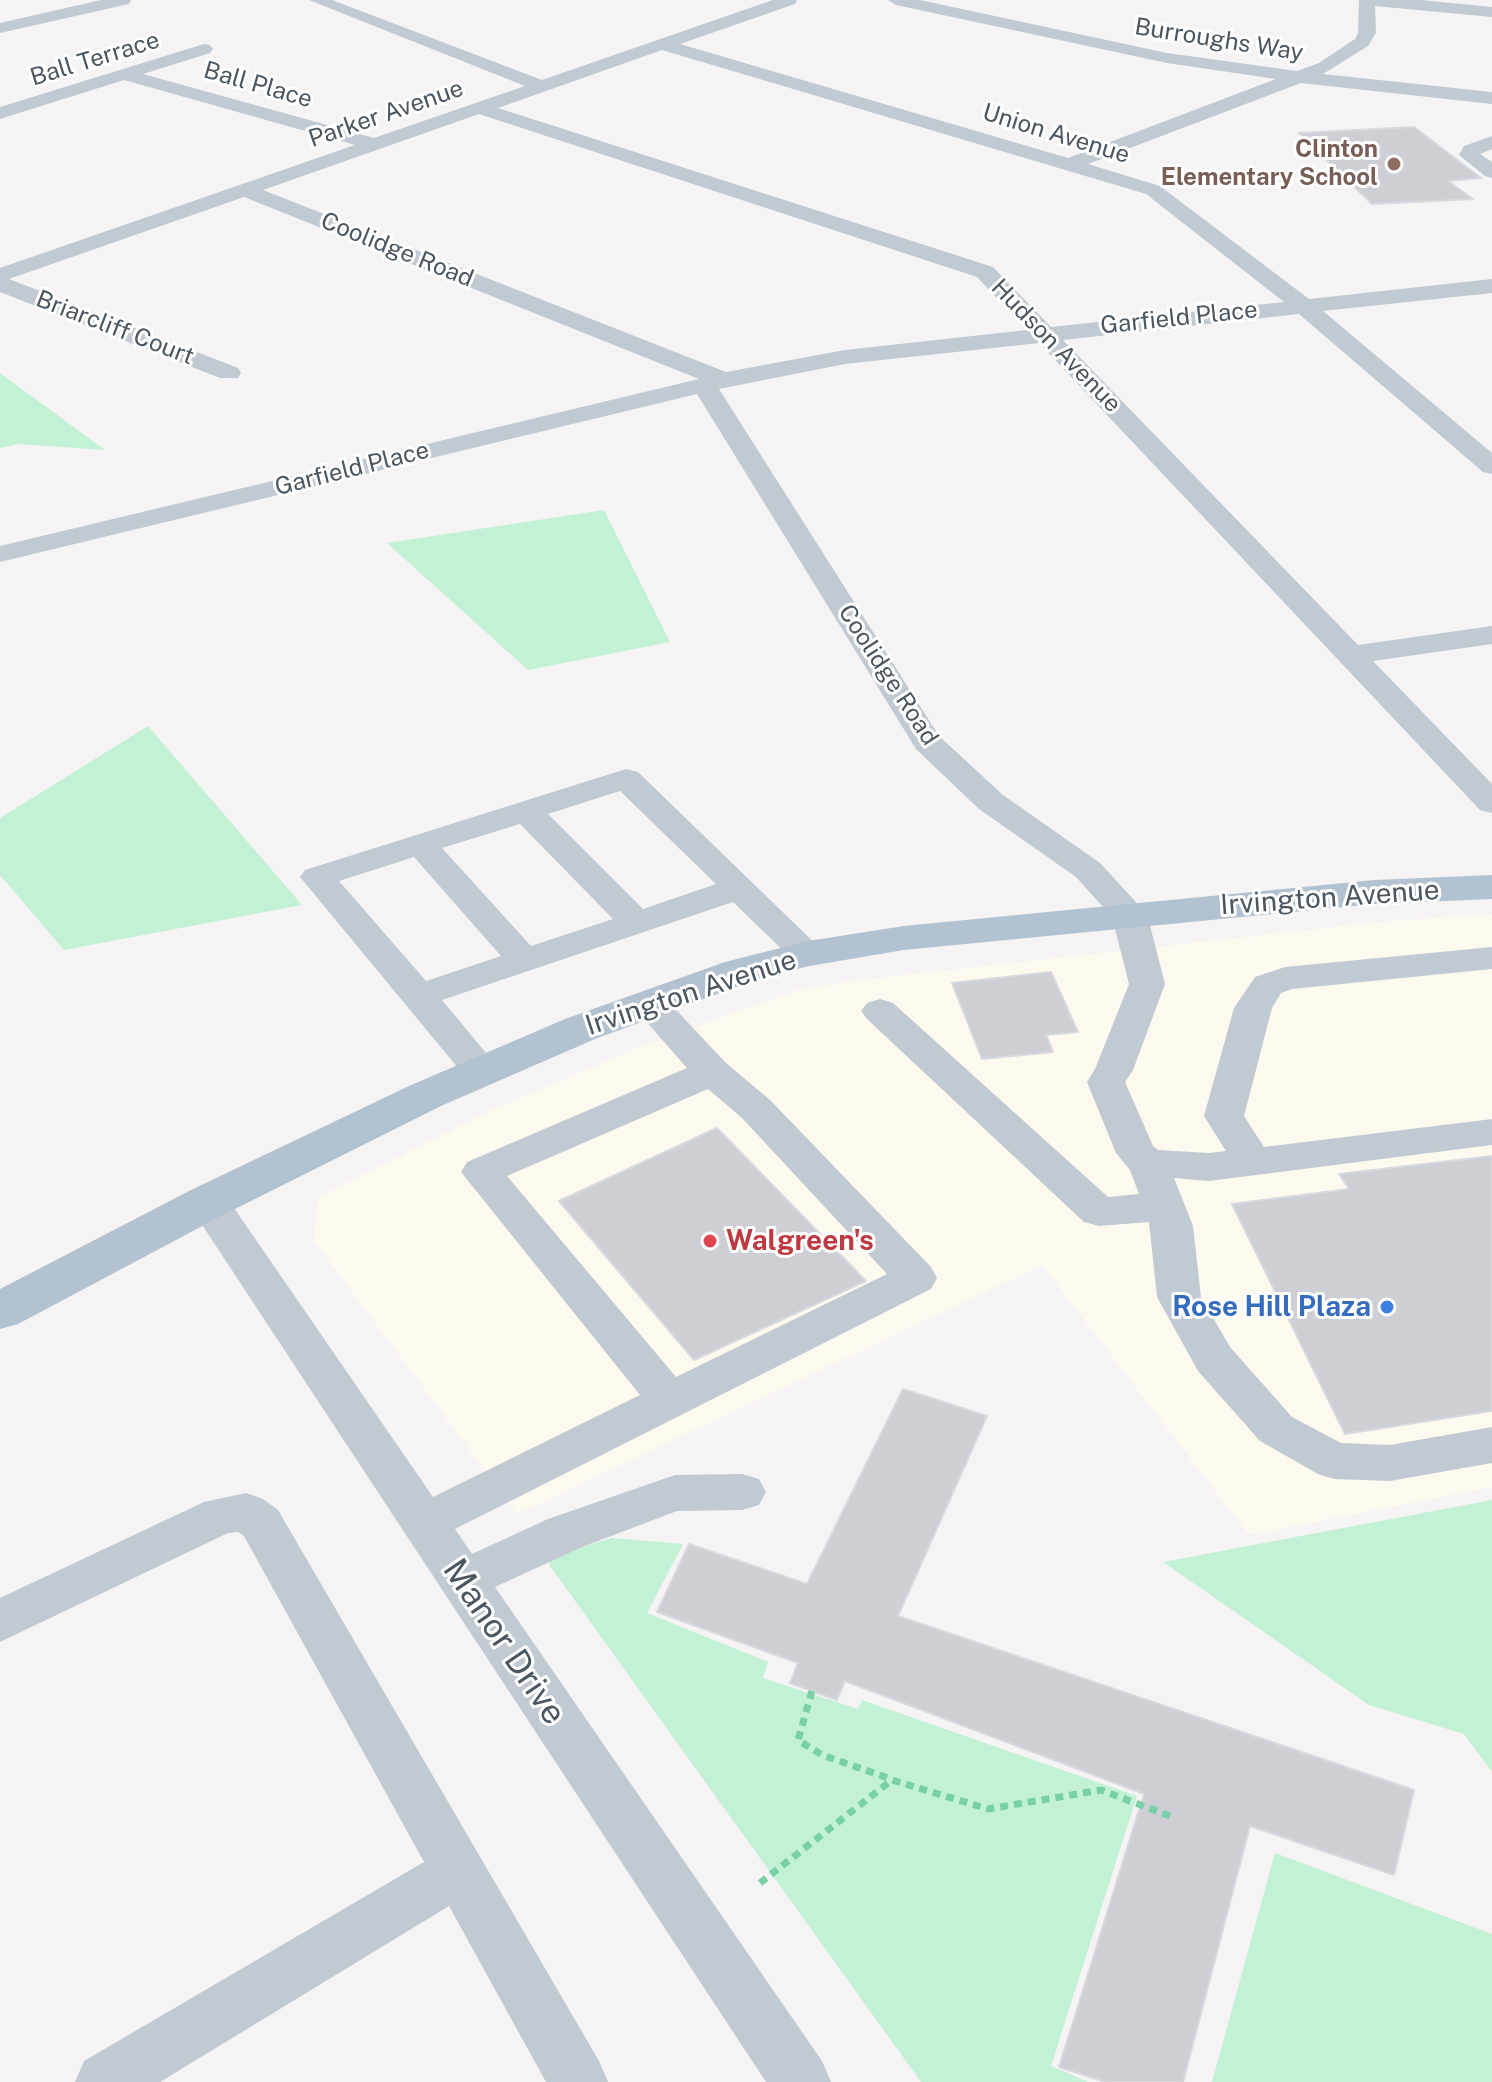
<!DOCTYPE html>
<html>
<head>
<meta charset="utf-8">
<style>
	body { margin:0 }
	canvas { display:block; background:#f5f3f3 }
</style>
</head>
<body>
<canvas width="1492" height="2082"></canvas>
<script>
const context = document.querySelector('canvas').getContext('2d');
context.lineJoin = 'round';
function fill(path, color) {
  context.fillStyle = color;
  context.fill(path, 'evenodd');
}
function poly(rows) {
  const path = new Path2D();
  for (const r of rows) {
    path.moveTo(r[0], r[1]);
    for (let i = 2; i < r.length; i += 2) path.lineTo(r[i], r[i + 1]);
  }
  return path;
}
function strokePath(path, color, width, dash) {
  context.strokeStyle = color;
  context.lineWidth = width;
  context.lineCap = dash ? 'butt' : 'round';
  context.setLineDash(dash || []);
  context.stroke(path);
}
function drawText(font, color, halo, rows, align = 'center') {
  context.font = font + ' "Public Sans",sans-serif';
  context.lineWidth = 6;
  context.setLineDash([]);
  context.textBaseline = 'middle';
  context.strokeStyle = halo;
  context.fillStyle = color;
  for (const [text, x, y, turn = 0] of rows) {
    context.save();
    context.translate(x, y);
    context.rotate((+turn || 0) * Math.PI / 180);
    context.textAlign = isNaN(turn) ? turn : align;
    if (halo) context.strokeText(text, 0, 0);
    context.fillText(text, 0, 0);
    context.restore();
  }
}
fill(poly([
	[1492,914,1492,1487,1249,1535,1042,1265,517,1514,313,1239,318,1198,486,1113,638,1048,798,990,860,980,1378,922]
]), '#fdf9ef');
fill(poly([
	[0,373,105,450,19,444,0,448],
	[604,510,670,642,528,670,387,543],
	[148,726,302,905,64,950,0,875,0,818],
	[1492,1500,1492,1772,1464,1734,1369,1705,1163,1562],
	[612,1538,683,1544,647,1613,768,1662,763,1678,858,1709,862,1700,1137,1796,1051,2066,1088,2082,921,2082,550,1566,549,1560,563,1553],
	[1275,1853,1492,1934,1492,2082,1212,2082]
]), '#c3f1d5');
const building = poly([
	[1414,127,1481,178,1448,181,1473,199,1372,204,1299,133,1414,127],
	[1051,972,1078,1032,1046,1035,1053,1052,982,1059,952,983,1051,972],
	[717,1128,866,1281,694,1360,559,1201,717,1128],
	[1492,1156,1492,1411,1345,1434,1232,1204,1349,1189,1339,1174,1492,1156],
	[903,1389,987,1416,898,1616,1414,1790,1394,1875,1250,1826,1183,2082,1105,2082,1059,2067,1144,1794,845,1681,837,1700,790,1683,798,1663,657,1612,689,1544,807,1584,903,1389]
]);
fill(building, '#cdcfd5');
strokePath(building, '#d7d9de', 2);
strokePath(poly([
	[812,1691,798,1740,822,1755,891,1779],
	[760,1883,892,1780,988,1809,1101,1790,1175,1818]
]), '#7ad0a6', 7, [8, 6]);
fill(poly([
	[101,0,131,0,129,4,0,33,0,23,101,0],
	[309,0,332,0,542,80,773,0,797,0,795,4,680,44,1068,158,1276,79,1167,63,896,5,888,0,920,0,1167,53,1297,71,1319,63,1355,39,1358,33,1359,0,1421,0,1492,7,1492,17,1375,6,1376,33,1368,46,1323,74,1492,92,1492,104,1301,83,1088,164,1160,186,1309,299,1492,279,1492,293,1323,311,1492,453,1492,474,1483,472,1299,314,1063,340,1358,645,1492,626,1492,644,1373,661,1492,784,1492,813,1480,810,1039,343,845,364,719,389,939,736,1003,795,1100,863,1147,914,1165,984,1133,1070,1125,1082,1153,1146,1158,1150,1209,1153,1226,1151,1204,1116,1234,1008,1255,977,1285,967,1492,947,1492,969,1292,989,1281,993,1272,1008,1244,1116,1264,1147,1492,1119,1492,1145,1209,1181,1174,1178,1193,1226,1201,1297,1230,1347,1292,1417,1341,1443,1390,1445,1492,1427,1492,1463,1390,1481,1334,1479,1318,1474,1260,1441,1198,1371,1157,1297,1149,1222,1099,1226,1084,1222,867,1019,861,1011,867,1003,880,999,893,1003,1108,1197,1139,1194,1130,1170,1116,1153,1087,1082,1095,1069,1129,984,1112,917,1076,877,979,809,916,749,697,394,0,562,0,546,699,379,244,197,9,279,238,368,241,373,238,378,220,378,0,292,0,268,355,145,124,80,0,119,0,107,204,44,210,45,213,49,210,53,143,74,374,138,525,86,309,0],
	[662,50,1146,194,1284,302,1051,327,993,267,498,108,662,50],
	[479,114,977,277,1027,330,845,350,726,372,263,190,479,114],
	[1492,136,1492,149,1480,154,1492,162,1492,178,1485,176,1459,155,1464,146,1492,136],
	[626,769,638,772,826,954,821,962,808,965,795,962,733,902,442,1000,501,1071,496,1080,482,1083,468,1080,300,877,305,870,626,769],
	[620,791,716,884,643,909,548,814,620,791],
	[520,824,613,919,531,946,442,848,520,824],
	[414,857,501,956,426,981,339,881,414,857],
	[649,992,662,995,726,1063,770,1100,931,1267,937,1278,931,1289,455,1529,472,1554,548,1519,675,1475,742,1474,759,1479,766,1492,759,1505,742,1510,677,1511,582,1547,495,1587,822,2061,831,2082,766,2082,187,1202,193,1192,208,1188,223,1192,433,1497,640,1395,461,1172,467,1162,687,1068,630,1003,636,995,649,992],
	[708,1089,742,1118,887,1274,676,1377,507,1176,708,1089],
	[246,1493,263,1499,278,1510,599,2061,608,2082,546,2082,449,1906,160,2082,75,2082,84,2061,424,1862,244,1536,238,1532,228,1533,0,1642,0,1598,204,1502,246,1493]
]), '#c1cad2');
fill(poly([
	[1492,875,1492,899,1375,904,904,950,809,966,755,980,595,1039,441,1106,225,1214,18,1324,0,1329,0,1289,191,1190,409,1086,565,1019,725,962,808,941,904,926,1375,880,1492,875]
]), '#b3c2d1');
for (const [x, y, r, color] of [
	[1394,164,8,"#8d6e63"],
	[710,1241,8,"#e0444e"],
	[1387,1307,8,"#3f7fe0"]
]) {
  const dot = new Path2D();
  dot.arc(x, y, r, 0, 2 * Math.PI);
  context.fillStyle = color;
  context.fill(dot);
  strokePath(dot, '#fff', 3);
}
drawText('24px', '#4a5661', '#fff', [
	["Burroughs Way",1219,40,9],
	["Ball Terrace",95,59,-17],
	["Ball Place",258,85,16],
	["Parker Avenue",386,114,-19],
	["Union Avenue",1056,134,17],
	["Coolidge Road",397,250,22],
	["Garfield Place",1179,318,-6],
	["Briarcliff Court",115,328,21],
	["Hudson Avenue",1056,346,46],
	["Garfield Place",352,469,-14],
	["Coolidge Road",888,675,57]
]);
drawText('bold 24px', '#785e54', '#fff', [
	["Clinton",1378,150],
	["Elementary School",1378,178]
], 'right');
drawText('28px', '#4a5661', '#fff', [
	["Irvington Avenue",1330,898,-4],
	["Irvington Avenue",691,993,-18]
]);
drawText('bold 28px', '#be3a42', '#fff', [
	["Walgreen's",726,1241]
], 'left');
drawText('bold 28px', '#366cbe', '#fff', [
	["Rose Hill Plaza",1371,1307]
], 'right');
drawText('34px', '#4a5661', '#fff', [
	["Manor Drive",504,1642,56]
]);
</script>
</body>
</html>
